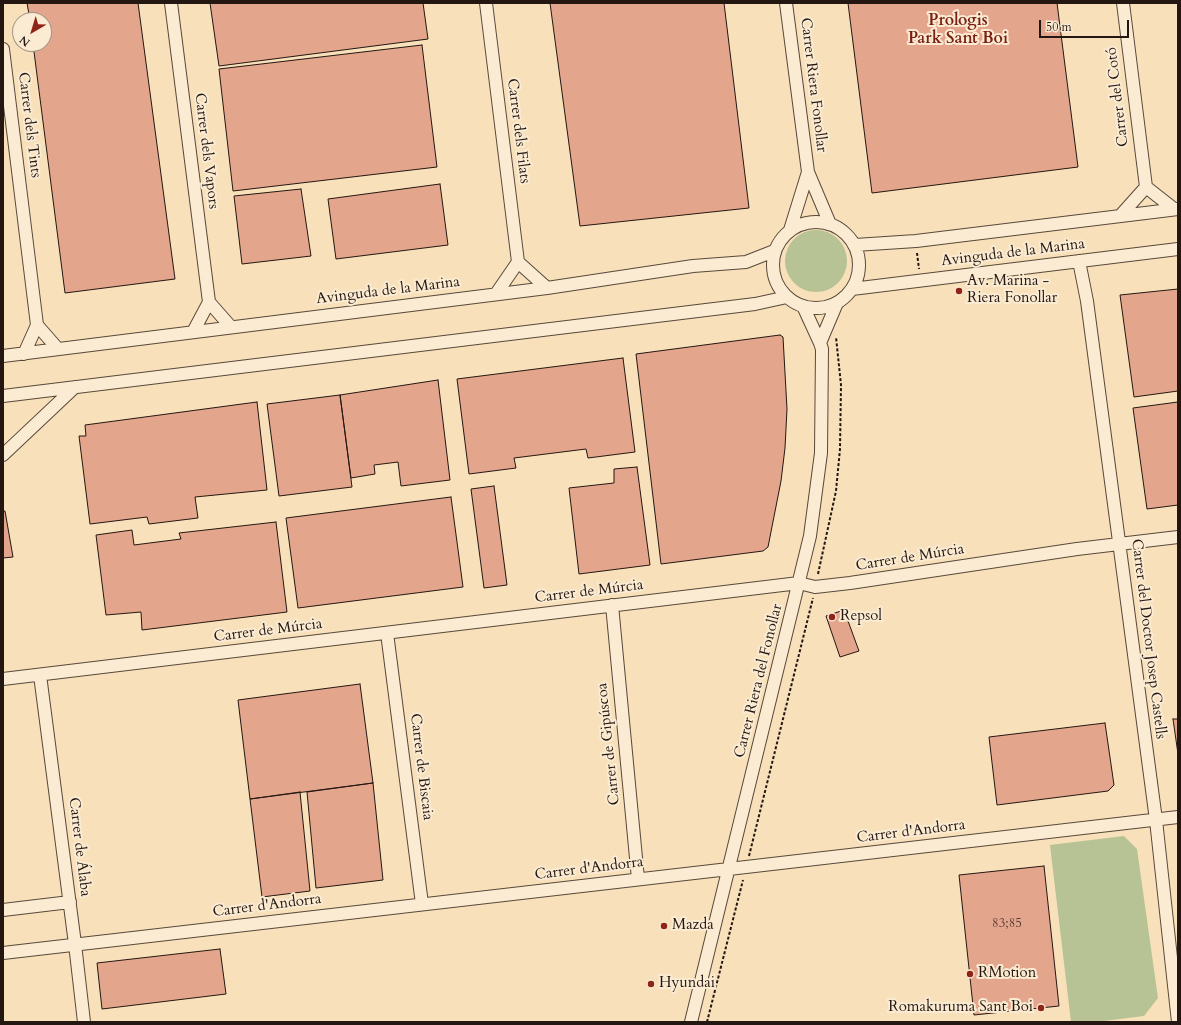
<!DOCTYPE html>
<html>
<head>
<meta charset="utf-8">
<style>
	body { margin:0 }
	#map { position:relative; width:1181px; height:1025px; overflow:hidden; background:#f7e0ba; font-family:Cardo,serif }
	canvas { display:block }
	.frame { position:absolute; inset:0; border:4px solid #241711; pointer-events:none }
	.north { position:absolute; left:12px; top:12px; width:40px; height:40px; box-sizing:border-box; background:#faebd2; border:1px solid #a49685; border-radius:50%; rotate:218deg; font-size:11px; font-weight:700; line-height:16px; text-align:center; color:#241711 }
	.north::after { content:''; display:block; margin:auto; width:14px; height:18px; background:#8f2418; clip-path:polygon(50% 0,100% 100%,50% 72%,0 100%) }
	.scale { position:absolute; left:1039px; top:20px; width:90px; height:18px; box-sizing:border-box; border:2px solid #241711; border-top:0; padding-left:5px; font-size:12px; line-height:14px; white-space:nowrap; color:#241711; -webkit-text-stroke:3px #faebd2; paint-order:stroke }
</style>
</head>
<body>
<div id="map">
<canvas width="1181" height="1025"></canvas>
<div class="frame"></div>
<div class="north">N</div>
<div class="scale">50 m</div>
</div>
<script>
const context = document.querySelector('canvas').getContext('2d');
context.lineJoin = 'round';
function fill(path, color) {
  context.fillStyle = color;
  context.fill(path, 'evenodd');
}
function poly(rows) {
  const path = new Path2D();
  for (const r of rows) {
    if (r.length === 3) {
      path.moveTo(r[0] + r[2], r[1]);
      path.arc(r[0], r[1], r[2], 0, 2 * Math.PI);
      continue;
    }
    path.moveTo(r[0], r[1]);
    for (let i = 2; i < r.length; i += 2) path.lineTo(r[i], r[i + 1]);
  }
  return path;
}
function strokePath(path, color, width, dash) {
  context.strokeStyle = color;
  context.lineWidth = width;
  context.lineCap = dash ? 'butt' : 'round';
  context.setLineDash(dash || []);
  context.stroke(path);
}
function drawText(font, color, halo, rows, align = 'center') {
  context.font = font + ' Cardo,serif';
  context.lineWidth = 4;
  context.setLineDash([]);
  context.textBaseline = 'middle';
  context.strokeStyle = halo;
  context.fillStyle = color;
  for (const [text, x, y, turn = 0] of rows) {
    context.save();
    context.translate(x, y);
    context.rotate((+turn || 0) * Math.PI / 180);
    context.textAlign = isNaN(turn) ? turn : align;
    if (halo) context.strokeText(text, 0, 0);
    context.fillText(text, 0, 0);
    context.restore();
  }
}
fill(poly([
	[816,261,31],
	[1124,836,1137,849,1158,998,1144,1016,1096,1022,1071,1022,1050,845]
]), '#b7c394');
const building = poly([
	[27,3,138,3,175,279,65,293,33,44,44,44,44,20,30,20,27,3],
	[210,3,423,3,428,39,219,66,210,3],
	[550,3,724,3,749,208,580,226,550,3],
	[848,3,1057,3,1078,167,872,193,848,3],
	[422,45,437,167,233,191,219,69,422,45],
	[440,184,448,245,336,259,328,199,440,184],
	[301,189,311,256,242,264,234,196,301,189],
	[1178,289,1178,391,1134,397,1120,295,1178,289],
	[780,335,783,337,787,409,785,448,781,481,768,547,763,551,661,564,636,354,780,335],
	[623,358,635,452,588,458,586,449,514,458,516,468,469,474,457,379,623,358],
	[438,380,450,480,401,486,398,462,374,465,375,474,351,478,340,395,438,380],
	[340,395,352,487,279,496,267,404,340,395],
	[257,402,267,490,195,497,198,518,149,524,147,517,90,524,79,436,86,436,85,425,257,402],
	[1178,402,1178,505,1147,509,1133,408,1178,402],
	[637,467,650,565,579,574,569,488,614,483,614,469,637,467],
	[494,486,507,585,484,588,471,489,494,486],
	[451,497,463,587,298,608,286,518,451,497],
	[3,511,5,511,13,557,3,558,3,511],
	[276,522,287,612,142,630,141,612,106,615,96,535,132,530,134,545,181,539,179,533,276,522],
	[844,610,859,651,840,657,826,616,844,610],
	[360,684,373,783,250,799,238,700,360,684],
	[1173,719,1178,719,1178,754,1173,719],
	[1105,723,1114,785,1108,791,997,805,989,737,1105,723],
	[373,783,383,880,316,888,307,792,373,783],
	[300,792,310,891,262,897,250,799,300,792],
	[1044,866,1059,1006,974,1015,959,875,1044,866],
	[220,949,226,994,102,1009,97,963,220,949]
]);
fill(building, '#e4a58d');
strokePath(building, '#241711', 1);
const minor = poly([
	[171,3,209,302,231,327],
	[486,3,518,262,547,288],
	[786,3,808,172,830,224],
	[1123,3,1146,187,1174,209],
	[3,49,37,325,24,354],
	[1120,216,1146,187],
	[816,265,43],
	[790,230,808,172],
	[855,245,916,241,1178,209],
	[1079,261,1087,301,1156,820,1178,1022],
	[852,289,1178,249],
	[496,294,518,262],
	[37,325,58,349],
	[193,332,209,302],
	[820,343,837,303],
	[3,356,547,288,693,266,746,262,774,251],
	[3,396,755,304,787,297],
	[3,455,75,387],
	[612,605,638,879],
	[387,633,422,904],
	[40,675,75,944,84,1022],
	[3,679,799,583,815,587,850,583,1077,549,1178,537],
	[3,910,70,902],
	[3,953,1178,817],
	[691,1022,810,536,821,453,822,349,820,343,803,306]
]);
strokePath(minor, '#59493b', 14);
strokePath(poly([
	[917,253,919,269],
	[818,574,836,491,840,449,841,385,836,337],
	[749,856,813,598],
	[707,1022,743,880]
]), '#241711', 2, [3, 2]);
strokePath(minor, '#faebd2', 12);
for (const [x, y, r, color] of [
	[959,291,4,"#8f2418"],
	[832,617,4,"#8f2418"],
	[664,926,4,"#8f2418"],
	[970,974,4,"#8f2418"],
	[651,984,4,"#8f2418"],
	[1041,1008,4,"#8f2418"]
]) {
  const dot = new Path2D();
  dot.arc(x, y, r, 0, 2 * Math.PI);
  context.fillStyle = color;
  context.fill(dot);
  strokePath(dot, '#faebd2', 1.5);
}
drawText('13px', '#543a30', null, [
	["83;85",1007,924]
]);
drawText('15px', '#241711', '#faebd2', [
	["Carrer Riera Fonollar",813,85,83],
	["Carrer del Cotó",1118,97,-97],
	["Carrer dels Tints",29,125,83],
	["Carrer dels Filats",518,131,83],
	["Carrer dels Vapors",206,151,83],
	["Avinguda de la Marina",1013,253,-7],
	["Avinguda de la Marina",388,291,-7],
	["Carrer de Múrcia",910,558,-9],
	["Carrer de Múrcia",589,592,-7],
	["Carrer de Múrcia",268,631,-7],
	["Carrer del Doctor Josep Castells",1148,639,83],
	["Carrer Riera del Fonollar",759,681,-76],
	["Carrer de Gipúscoa",609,744,-96],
	["Carrer de Biscaia",421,767,83],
	["Carrer d'Andorra",911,832,-7],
	["Carrer de Álaba",79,847,83],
	["Carrer d'Andorra",589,869,-7],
	["Carrer d'Andorra",267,906,-7]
]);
drawText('15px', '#241711', '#faebd2', [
	["Av. Marina -",967,282],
	["Riera Fonollar",967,299],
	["Repsol",840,617],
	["Mazda",672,926],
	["RMotion",978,974],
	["Hyundai",659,984],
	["Romakuruma Sant Boi",1033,1008,"right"]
], 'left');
drawText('bold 16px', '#7a1f14', '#faebd2', [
	["Prologis",958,21],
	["Park Sant Boi",958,39]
]);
</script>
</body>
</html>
